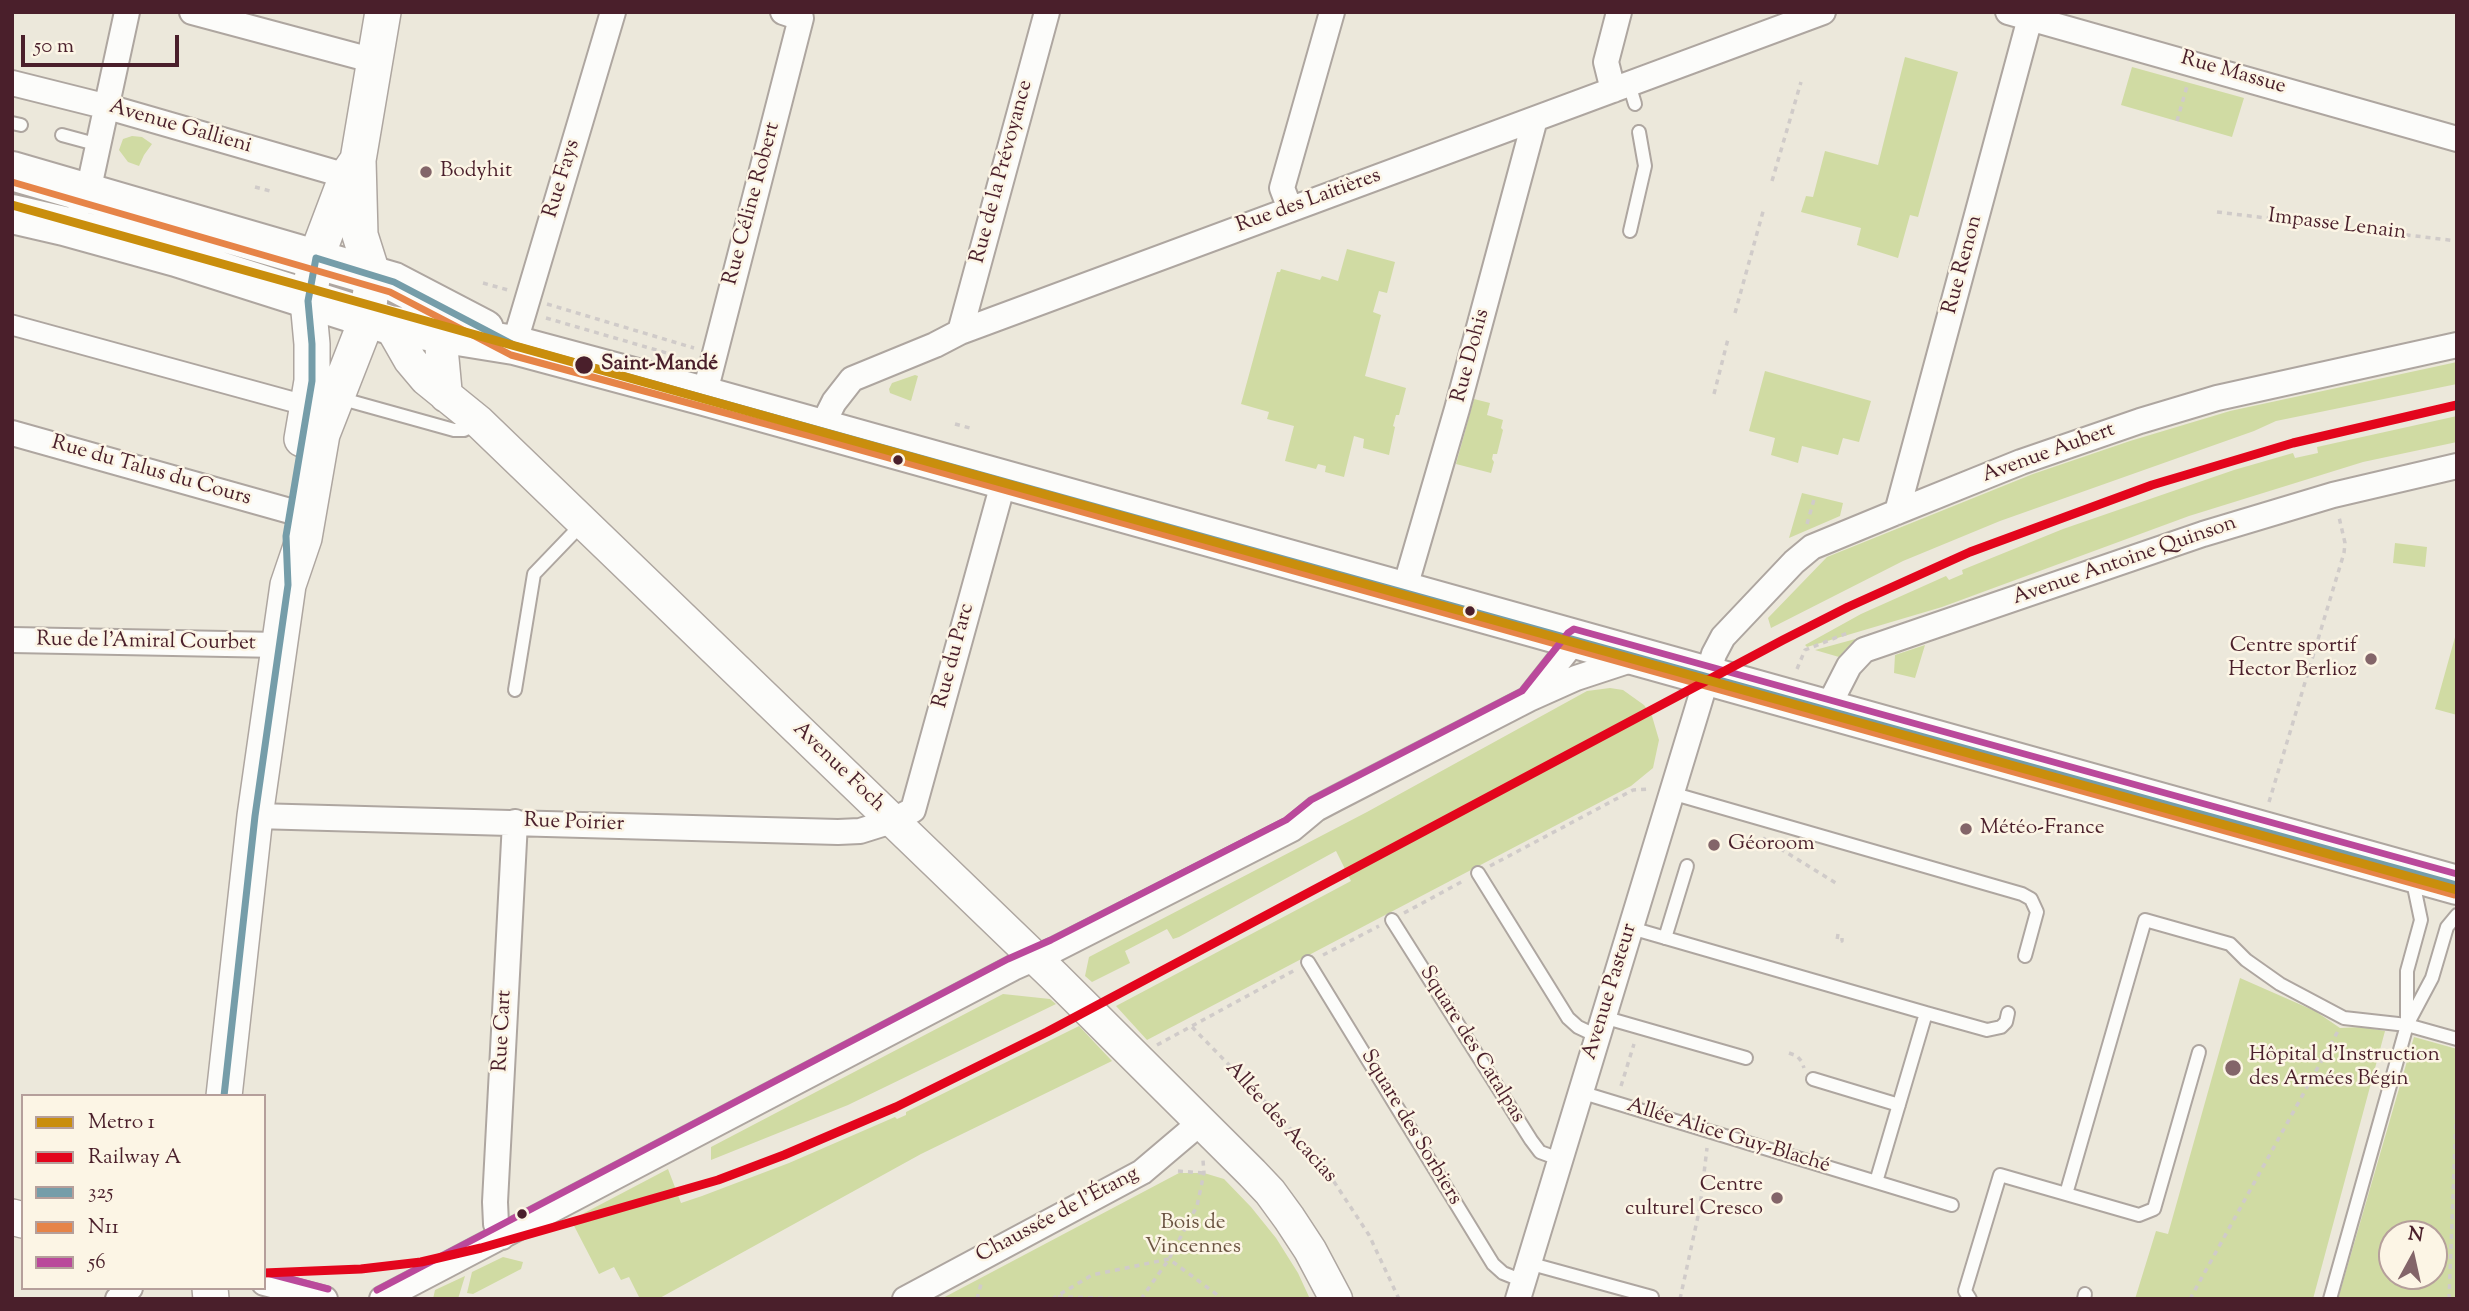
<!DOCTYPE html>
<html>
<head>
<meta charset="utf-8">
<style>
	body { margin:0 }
	#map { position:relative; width:2469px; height:1311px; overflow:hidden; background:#ece8db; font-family:"Sorts Mill Goudy",serif }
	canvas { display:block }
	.frame { position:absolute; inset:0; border:14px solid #4a1f2b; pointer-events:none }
	.legend { position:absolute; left:21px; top:1094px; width:245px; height:196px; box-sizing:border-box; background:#fcf5e5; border:2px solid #b59f9b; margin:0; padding:9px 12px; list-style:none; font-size:21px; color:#4a1f2b }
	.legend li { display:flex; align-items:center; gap:14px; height:35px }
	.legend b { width:35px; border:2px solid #b59f9b }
	.north { position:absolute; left:2378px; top:1220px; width:70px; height:70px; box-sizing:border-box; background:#fcf5e5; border:2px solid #b59f9b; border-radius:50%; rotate:8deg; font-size:19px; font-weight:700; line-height:28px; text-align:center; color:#4a1f2b }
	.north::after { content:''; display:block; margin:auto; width:24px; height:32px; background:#836569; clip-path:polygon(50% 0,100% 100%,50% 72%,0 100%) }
	.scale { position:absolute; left:21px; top:35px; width:158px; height:32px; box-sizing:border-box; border:4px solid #4a1f2b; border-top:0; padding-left:9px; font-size:21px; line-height:24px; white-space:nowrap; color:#4a1f2b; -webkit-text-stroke:5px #fcf5e5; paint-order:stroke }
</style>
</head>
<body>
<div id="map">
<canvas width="2469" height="1311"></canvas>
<div class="frame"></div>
<ul class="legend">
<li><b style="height:9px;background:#c98e0d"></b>Metro 1</li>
<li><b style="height:9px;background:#e3051c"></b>Railway A</li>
<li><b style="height:9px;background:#759da9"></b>325</li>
<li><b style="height:9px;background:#e68448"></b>N11</li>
<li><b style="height:9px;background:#ba499b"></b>56</li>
</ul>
<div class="north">N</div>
<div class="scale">50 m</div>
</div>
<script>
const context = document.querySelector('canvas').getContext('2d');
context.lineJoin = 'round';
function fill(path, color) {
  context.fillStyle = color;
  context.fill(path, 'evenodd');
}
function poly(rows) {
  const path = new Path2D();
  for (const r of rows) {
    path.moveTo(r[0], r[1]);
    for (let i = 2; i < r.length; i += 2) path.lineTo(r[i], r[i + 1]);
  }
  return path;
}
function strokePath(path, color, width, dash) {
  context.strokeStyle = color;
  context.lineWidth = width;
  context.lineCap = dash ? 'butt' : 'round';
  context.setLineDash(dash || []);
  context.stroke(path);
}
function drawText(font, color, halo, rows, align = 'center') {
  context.font = font + ' "Sorts Mill Goudy",serif';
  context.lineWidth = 5;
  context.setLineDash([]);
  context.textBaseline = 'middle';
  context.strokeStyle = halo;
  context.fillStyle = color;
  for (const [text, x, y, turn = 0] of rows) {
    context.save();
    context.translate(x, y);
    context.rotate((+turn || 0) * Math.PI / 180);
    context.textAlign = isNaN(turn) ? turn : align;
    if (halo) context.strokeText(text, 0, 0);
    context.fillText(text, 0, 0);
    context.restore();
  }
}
fill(poly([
	[1905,57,1958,72,1918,217,1910,215,1898,258,1857,245,1861,228,1801,212,1806,196,1813,197,1825,151,1878,165],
	[2132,67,2244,98,2232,137,2121,105],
	[132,136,142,137,152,144,144,155,139,166,128,162,119,150,123,139],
	[1347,249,1395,262,1387,293,1379,291,1373,312,1381,315,1365,376,1406,388,1399,415,1396,415,1393,426,1395,427,1389,455,1363,448,1364,439,1354,436,1344,477,1325,472,1326,466,1318,464,1316,469,1285,461,1294,426,1267,419,1269,412,1241,404,1277,272,1280,272,1281,269,1320,280,1322,276,1338,281],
	[2457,362,2457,384,2276,421,2254,431,2000,521,1903,561,1771,628,1768,618,1827,557,2033,474,2130,441,2230,411],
	[1765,371,1871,401,1859,442,1843,438,1838,455,1802,446,1798,463,1771,455,1775,438,1749,431],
	[915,375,918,376,911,401,890,393,889,389,892,383],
	[1474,399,1490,403,1487,415,1503,420,1501,428,1503,430,1497,454,1493,454,1492,459,1494,462,1491,473,1456,464],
	[2457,416,2457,442,2363,462,2189,516,1942,607,1807,647,1805,645,1861,614,1946,576,1949,580,1963,574,1962,570,2063,529,2234,470,2293,453,2295,458,2318,453,2317,447],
	[1802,493,1843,503,1840,516,1789,538],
	[2395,543,2427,547,2425,567,2393,563],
	[1914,623,1915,625,1846,649,1839,657,1815,650],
	[2457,630,2457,715,2435,709],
	[1925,645,1915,678,1894,673,1895,655],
	[1610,688,1623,690,1644,705,1652,716,1659,740,1653,768,1631,786,1147,1040,1116,1006,1351,881,1336,851,1179,937,1173,939,1167,929,1125,951,1130,963,1092,982,1085,976,1089,957,1367,812,1587,691],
	[2240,978,2315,1011,2340,1028,2362,1027,2385,1031,2313,1299,2135,1299,2156,1231,2168,1234],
	[1003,994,1050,999,1056,1004,848,1105,711,1160,711,1147],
	[1079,1026,1112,1061,921,1154,658,1299,640,1299,629,1277,621,1280,614,1267,599,1274,571,1220,668,1169,681,1203,702,1196,789,1163,895,1117,897,1119,906,1115,906,1112],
	[2414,1037,2457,1049,2457,1299,2338,1299],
	[2392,1234,2434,1234,2434,1276,2392,1276],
	[1179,1173,1204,1173,1224,1179,1251,1207,1276,1238,1298,1273,1310,1299,941,1299],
	[503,1257,523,1262,521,1269,473,1294,467,1293,472,1272],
	[465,1276,458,1299,433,1299,435,1290]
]), '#d0dba3');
const service = poly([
	[1629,84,1635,104],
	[12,123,21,125],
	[62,135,99,145],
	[1630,231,1645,166,1639,132],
	[339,398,454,430,464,430,476,424],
	[515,690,534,574,583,523],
	[1671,793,2022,894,2031,899,2037,912,2025,956],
	[1478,873,1568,1018,1578,1027,1597,1036],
	[1392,920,1531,1140,1540,1152,1559,1159],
	[1631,928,1926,1013,1876,1182],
	[1665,938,1687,866],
	[1308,962,1493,1264,1503,1273,1523,1281],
	[1926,1013,1987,1030,2001,1027,2006,1022,2008,1013],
	[1603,1017,1746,1058],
	[2407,1021,2407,971,2421,920,2412,877],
	[1813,1079,1899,1105],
	[1580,1092,1952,1205],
	[2066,1194,2145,920,2230,944,2246,960,2280,984,2344,1018,2407,1025,2457,1039],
	[1528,1263,1652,1297],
	[1970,1299,1965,1291,2000,1175,2139,1215,2154,1209,2199,1052],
	[2084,1299,2085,1294],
	[2330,1299,2407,1025,2432,978,2447,927,2457,915]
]);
const pedestrian = poly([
	[12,325,308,406]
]);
const minor = poly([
	[192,12,375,61],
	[2008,12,2457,139],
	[12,83,108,107,347,176],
	[1613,90,1606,62,1619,12],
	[80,204,88,192,127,12],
	[1290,209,1282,188,1332,12],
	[960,332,1047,12],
	[514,345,613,12],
	[704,396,801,18,783,12],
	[821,428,834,402,852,379,935,345,960,332,1823,12],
	[12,433,290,511],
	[1897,512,2030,18],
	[1404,591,1457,409,1535,119],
	[12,640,280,645],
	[1531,696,1576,639],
	[1827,709,1849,666,1864,650,2203,534,2333,495,2457,466],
	[255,816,838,832,860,831,892,821,913,810,1004,480],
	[502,1237,496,1224,495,1202,515,822],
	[264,1283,325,1299],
	[118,1299,130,1288],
	[382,1299,1013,968,1056,949,1292,829,1316,809,1335,799,1529,699,1576,678,1640,657],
	[905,1299,1142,1172,1201,1122],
	[1518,1299,1714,654,1723,637,1794,562,1812,547,1897,512,2021,462,2140,421,2217,398,2457,345]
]);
const tertiary = poly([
	[441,310,440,332,446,396],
	[390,325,410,360,426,379,479,422,1055,977,1252,1173,1270,1192,1289,1218,1310,1250,1336,1299]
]);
const secondary = poly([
	[302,439,312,381,312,344,308,301,316,258,347,176,358,160],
	[224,1096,255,816,288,585,304,538,322,434,367,319,373,276,360,235,358,160,383,12],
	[12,1217,23,1220],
	[210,1288,211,1299]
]);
const primary = poly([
	[12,171,394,282,484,329],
	[12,214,64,226,176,257,390,325,514,345,704,396,2457,885]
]);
strokePath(service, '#aea6a0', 16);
strokePath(pedestrian, '#aea6a0', 23);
strokePath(minor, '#aea6a0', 28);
strokePath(tertiary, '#aea6a0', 35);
strokePath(secondary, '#aea6a0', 38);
strokePath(primary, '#aea6a0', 42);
strokePath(poly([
	[2177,121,2187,86],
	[1772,181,1801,82],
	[255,187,274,192],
	[2217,212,2457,241],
	[483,283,508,290],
	[547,304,694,348],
	[1735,313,1764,208],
	[546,318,677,356],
	[1714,394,1728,339],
	[955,424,970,428],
	[1807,524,1815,496],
	[1797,669,1805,650,1850,632],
	[2269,802,2344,553,2345,543,2339,517],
	[1763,838,1839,885],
	[1490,866,1633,790,1649,789],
	[1404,913,1465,880],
	[1838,934,1837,940,1842,941,1842,938],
	[1323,955,1379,926],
	[1192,1027,1278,1115,1323,1165,1369,1235,1399,1299],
	[1157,1045,1295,970],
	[1789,1053,1797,1056,1802,1062,1804,1068],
	[1621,1086,1634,1044],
	[1178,1171,1204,1173],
	[1058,1297,1147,1299],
	[977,1299,981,1284],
	[1052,1299,1092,1275,1169,1259,1223,1299],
	[1141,1299,1169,1259,1197,1206,1204,1173,1203,1160],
	[1680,1299,1700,1207,1707,1148],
	[2190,1299,2338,1031],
	[2449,1299,2457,1092]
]), '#d0cbc9', 3.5, [5, 5]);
strokePath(service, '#fcfcfa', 12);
strokePath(pedestrian, '#fcfcfa', 19);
strokePath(minor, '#fcfcfa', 24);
strokePath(tertiary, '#fcfcfa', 32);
strokePath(secondary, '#fcfcfa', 35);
strokePath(primary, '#fcfcfa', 38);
strokePath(poly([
	[224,1096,255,816,288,585,286,536,312,381,312,344,308,301,316,258,394,282,514,345,2457,885]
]), '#759da9', 7);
strokePath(poly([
	[12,182,390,292,511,355,818,438,2454,895]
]), '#e68448', 7);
strokePath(poly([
	[267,1273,328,1289],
	[377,1290,1008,959,1051,940,1286,820,1311,800,1522,691,1568,633,1574,629,2457,874]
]), '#ba499b', 7);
strokePath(poly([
	[264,1273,361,1269,421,1262,481,1248,718,1180,784,1155,896,1107,1047,1032,1783,640,1848,607,1970,552,2152,485,2293,443,2457,405]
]), '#e3051c', 9);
strokePath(poly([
	[12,205,2457,890]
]), '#c98e0d', 9);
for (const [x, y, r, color] of [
	[426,172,7,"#836569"],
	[584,365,10,"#4a1f2b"],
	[898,460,6,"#4a1f2b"],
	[1470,611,6,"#4a1f2b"],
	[2371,659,7,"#836569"],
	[1966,829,7,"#836569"],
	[1714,845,7,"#836569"],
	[2233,1068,9,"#836569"],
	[1777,1198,7,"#836569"],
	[522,1214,6,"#4a1f2b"]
]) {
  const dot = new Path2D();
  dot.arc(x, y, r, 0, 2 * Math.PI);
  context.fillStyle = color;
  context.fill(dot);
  strokePath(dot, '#fcf5e5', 2.5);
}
drawText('21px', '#4a1f2b', '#fcf5e5', [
	["Rue Massue",2233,74,16],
	["Avenue Gallieni",180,128,16],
	["Rue de la Prévoyance",1003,172,-75],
	["Rue Fays",563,179,-73],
	["Rue des Laitières",1309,202,-20],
	["Rue Céline Robert",753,204,-75],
	["Impasse Lenain",2337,226,7],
	["Rue Renon",1964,265,-75],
	["Rue Dohis",1472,356,-75],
	["Avenue Aubert",2049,454,-20],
	["Rue du Talus du Cours",151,472,16],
	["Avenue Antoine Quinson",2125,562,-19],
	["Rue de l'Amiral Courbet",146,643,1],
	["Rue du Parc",955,656,-75],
	["Avenue Foch",838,768,44],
	["Rue Poirier",574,824,2],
	["Avenue Pasteur",1611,992,-73],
	["Rue Cart",504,1031,-87],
	["Square des Catalpas",1471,1045,58],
	["Allée des Acacias",1280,1123,48],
	["Square des Sorbiers",1410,1128,59],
	["Allée Alice Guy-Blaché",1728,1137,17],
	["Chaussée de l'Étang",1058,1216,-28]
]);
drawText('21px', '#4a1f2b', '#fcf5e5', [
	["Bodyhit",440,172],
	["Centre sportif",2357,647,"right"],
	["Hector Berlioz",2357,671,"right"],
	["Météo-France",1980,829],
	["Géoroom",1728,845],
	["Hôpital d'Instruction",2249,1056],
	["des Armées Bégin",2249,1080],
	["Centre",1763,1186,"right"],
	["culturel Cresco",1763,1210,"right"]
], 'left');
drawText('bold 21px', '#4a1f2b', '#fcf5e5', [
	["Saint-Mandé",601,365]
], 'left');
drawText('21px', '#6b5442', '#fcf5e5', [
	["Bois de",1193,1224],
	["Vincennes",1193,1248]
]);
</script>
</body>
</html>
